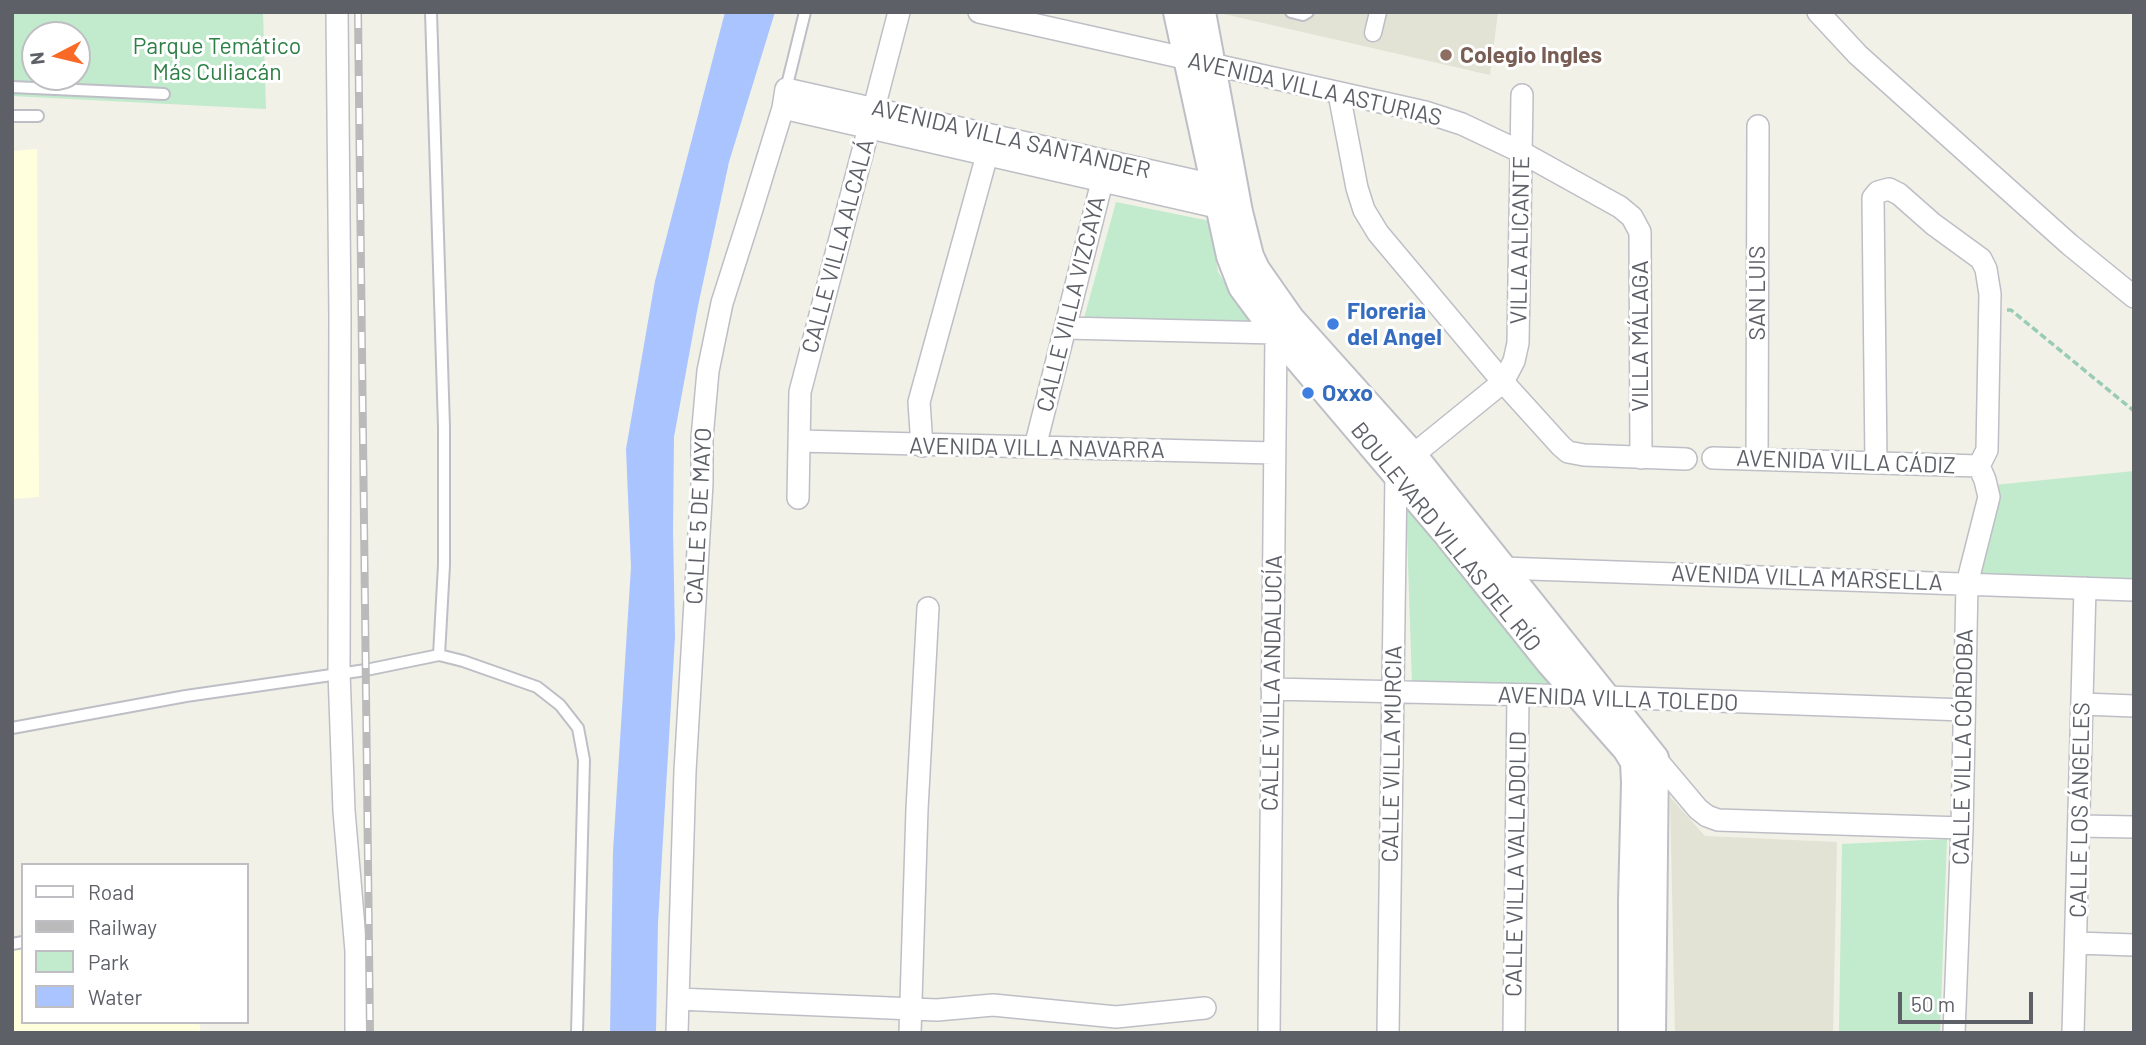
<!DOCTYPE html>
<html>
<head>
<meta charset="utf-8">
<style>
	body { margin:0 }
	#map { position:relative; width:2146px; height:1045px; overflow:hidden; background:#f1f1e7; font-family:Barlow,sans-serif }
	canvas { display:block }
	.frame { position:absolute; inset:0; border:14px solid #5e6068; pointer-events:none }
	.legend { position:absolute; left:21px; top:863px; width:228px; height:161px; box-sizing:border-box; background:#fff; border:2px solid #bfbfc3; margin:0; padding:9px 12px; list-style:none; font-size:21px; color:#5e6068 }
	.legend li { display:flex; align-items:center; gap:14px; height:35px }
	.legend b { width:35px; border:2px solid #bfbfc3 }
	.north { position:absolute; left:21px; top:21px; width:70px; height:70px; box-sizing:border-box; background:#fff; border:2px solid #bfbfc3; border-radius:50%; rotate:263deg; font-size:19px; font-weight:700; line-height:28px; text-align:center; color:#5e6068 }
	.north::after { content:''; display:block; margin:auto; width:24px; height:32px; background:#f86a26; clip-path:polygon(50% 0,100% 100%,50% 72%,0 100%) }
	.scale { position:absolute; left:1898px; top:992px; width:135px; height:32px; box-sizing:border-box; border:4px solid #5e6068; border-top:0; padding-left:9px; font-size:21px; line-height:24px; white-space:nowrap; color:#5e6068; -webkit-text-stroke:5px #fff; paint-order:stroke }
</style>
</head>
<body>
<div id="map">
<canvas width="2146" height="1045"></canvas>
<div class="frame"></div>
<ul class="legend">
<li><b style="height:9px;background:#fff"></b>Road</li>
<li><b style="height:9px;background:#bababb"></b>Railway</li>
<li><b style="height:19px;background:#c2eacc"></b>Park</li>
<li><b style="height:19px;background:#a9c4ff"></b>Water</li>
</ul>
<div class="north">N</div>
<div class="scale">50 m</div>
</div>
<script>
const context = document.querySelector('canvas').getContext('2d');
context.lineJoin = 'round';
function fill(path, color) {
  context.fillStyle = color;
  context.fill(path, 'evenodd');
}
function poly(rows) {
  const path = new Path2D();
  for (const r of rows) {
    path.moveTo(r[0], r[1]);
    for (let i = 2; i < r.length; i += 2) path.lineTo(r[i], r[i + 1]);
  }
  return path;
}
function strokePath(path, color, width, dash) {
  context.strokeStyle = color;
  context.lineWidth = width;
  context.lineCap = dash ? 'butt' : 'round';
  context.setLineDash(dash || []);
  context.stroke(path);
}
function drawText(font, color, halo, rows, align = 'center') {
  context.font = font + ' Barlow,sans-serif';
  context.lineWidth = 6;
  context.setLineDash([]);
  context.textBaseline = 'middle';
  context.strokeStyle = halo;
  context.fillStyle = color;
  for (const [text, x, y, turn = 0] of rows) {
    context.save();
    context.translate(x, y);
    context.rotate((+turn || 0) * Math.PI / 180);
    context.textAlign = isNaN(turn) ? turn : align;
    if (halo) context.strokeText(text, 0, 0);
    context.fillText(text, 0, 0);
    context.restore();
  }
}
fill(poly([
	[37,149,39,497,12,499,12,151],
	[23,936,23,1022,199,1022,201,1033,12,1033,12,937]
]), '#ffffde');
fill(poly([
	[1215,12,1498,12,1490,75],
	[1670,797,1705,836,1837,842,1833,1033,1675,1033]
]), '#e2e2d5');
fill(poly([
	[12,12,263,12,266,109,12,96],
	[35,35,77,35,77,77,35,77],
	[1116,202,1210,221,1218,272,1254,330,1084,318],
	[2134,471,2134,585,1973,580,1994,485],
	[1406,504,1552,683,1412,683],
	[1947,839,1940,1033,1839,1033,1842,844]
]), '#c2eacc');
fill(poly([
	[725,12,775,12,729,162,698,306,674,437,673,530,675,637,658,923,656,1033,610,1033,613,851,631,567,626,449,655,281]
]), '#a9c4ff');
const service = poly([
	[431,12,444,427,444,565,439,655],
	[1291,12,1303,15,1308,12],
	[12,87,164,94],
	[786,89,805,12],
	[12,116,38,116],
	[12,728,186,696,366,670,439,655,463,661,537,687,560,705,578,728,584,760,577,1033],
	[12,944,23,942]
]);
const pedestrian = poly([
	[1373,33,1378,12]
]);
const minor = poly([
	[337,12,340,317,339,672,344,811,356,951,356,1033],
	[979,12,1425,112,1462,124,1521,152,1620,207,1632,217,1640,232,1641,458],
	[1818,12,1858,55,2069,244,2134,297],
	[1339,94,1357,188,1364,210,1378,233,1503,382,1561,446,1568,452,1584,455,1686,459],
	[783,108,1234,211],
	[1065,328,1276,333],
	[800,441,1274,453],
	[922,446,919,402,990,144],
	[1035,447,1105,170],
	[1713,458,1979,466],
	[1757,459,1758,126],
	[1876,463,1873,198,1878,192,1889,189,1899,194,1933,224,1981,259,1986,269,1990,294,1987,450,1979,466],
	[798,498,800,392,899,12],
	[1494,574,1502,568,2134,590],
	[1272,689,1580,696,1964,710],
	[2083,704,2134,706],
	[1655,758,1698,809,1707,816,1718,820,1962,828],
	[2080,826,2134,827],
	[2077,943,2134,945],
	[678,999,937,1010,993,1005,1116,1017,1205,1008],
	[677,1033,685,771,702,483,702,438,708,371,722,303,752,209,783,108,786,89,1227,188],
	[910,1033,917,809,928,608],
	[1269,1033,1276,333],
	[1388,1033,1396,475,1413,455,1503,382,1514,361,1518,343,1522,95],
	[1514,1033,1518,696],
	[1954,1033,1962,828,1967,584,1989,497,1985,480,1979,466],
	[2073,1033,2085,588]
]);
const tertiary = poly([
	[1177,12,1230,256,1242,287,1276,333,1445,532,1549,662,1626,749,1634,762,1635,783,1632,900,1632,1033],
	[1202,12,1239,212,1250,256,1256,269,1291,319,1413,455,1655,758,1652,1033]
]);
strokePath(service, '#bebfc6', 14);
strokePath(pedestrian, '#bebfc6', 19);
strokePath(minor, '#bebfc6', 24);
strokePath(tertiary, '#bebfc6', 30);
strokePath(poly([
	[2007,310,2011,310,2134,411]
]), '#99ccb5', 3.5, [7, 3.5]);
strokePath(service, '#fff', 10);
strokePath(pedestrian, '#fff', 16);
strokePath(minor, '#fff', 21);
strokePath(tertiary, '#fff', 26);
const rail = poly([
	[358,12,370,1033]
]);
strokePath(rail, '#bababb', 8);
strokePath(rail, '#fff', 5, [16]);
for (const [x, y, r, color] of [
	[1446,55,7,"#8d6e63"],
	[1333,324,7,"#3f7fe0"],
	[1308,393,7,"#3f7fe0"]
]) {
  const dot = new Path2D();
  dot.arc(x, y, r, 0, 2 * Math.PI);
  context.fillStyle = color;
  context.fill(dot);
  strokePath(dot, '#fff', 2.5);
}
drawText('23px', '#2c8045', '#fff', [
	["Parque Temático",217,46],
	["Más Culiacán",217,72]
]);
drawText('bold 23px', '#785e54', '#fff', [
	["Colegio Ingles",1460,55]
], 'left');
drawText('23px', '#5e6068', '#fff', [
	["AVENIDA VILLA ASTURIAS",1315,89,13],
	["AVENIDA VILLA SANTANDER",1011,139,13],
	["VILLA ALICANTE",1520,240,-89],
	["CALLE VILLA ALCALÁ",838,246,-75],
	["SAN LUIS",1757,293,-90],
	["CALLE VILLA VIZCAYA",1071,304,-76],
	["VILLA MÁLAGA",1640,336,-90],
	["AVENIDA VILLA NAVARRA",1037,448,1],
	["AVENIDA VILLA CÁDIZ",1846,462,2],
	["CALLE 5 DE MAYO",699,516,-87],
	["BOULEVARD VILLAS DEL RÍO",1446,537,51],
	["AVENIDA VILLA MARSELLA",1807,578,2],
	["CALLE VILLA ANDALUCÍA",1272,683,-89],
	["AVENIDA VILLA TOLEDO",1618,699,2],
	["CALLE VILLA CÓRDOBA",1963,747,-89],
	["CALLE VILLA MURCIA",1392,754,-89],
	["CALLE LOS ÁNGELES",2080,810,-89],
	["CALLE VILLA VALLADOLID",1516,864,-89]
]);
drawText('bold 23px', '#366cbe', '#fff', [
	["Floreria",1347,311],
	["del Angel",1347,337],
	["Oxxo",1322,393]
], 'left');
</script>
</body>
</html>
